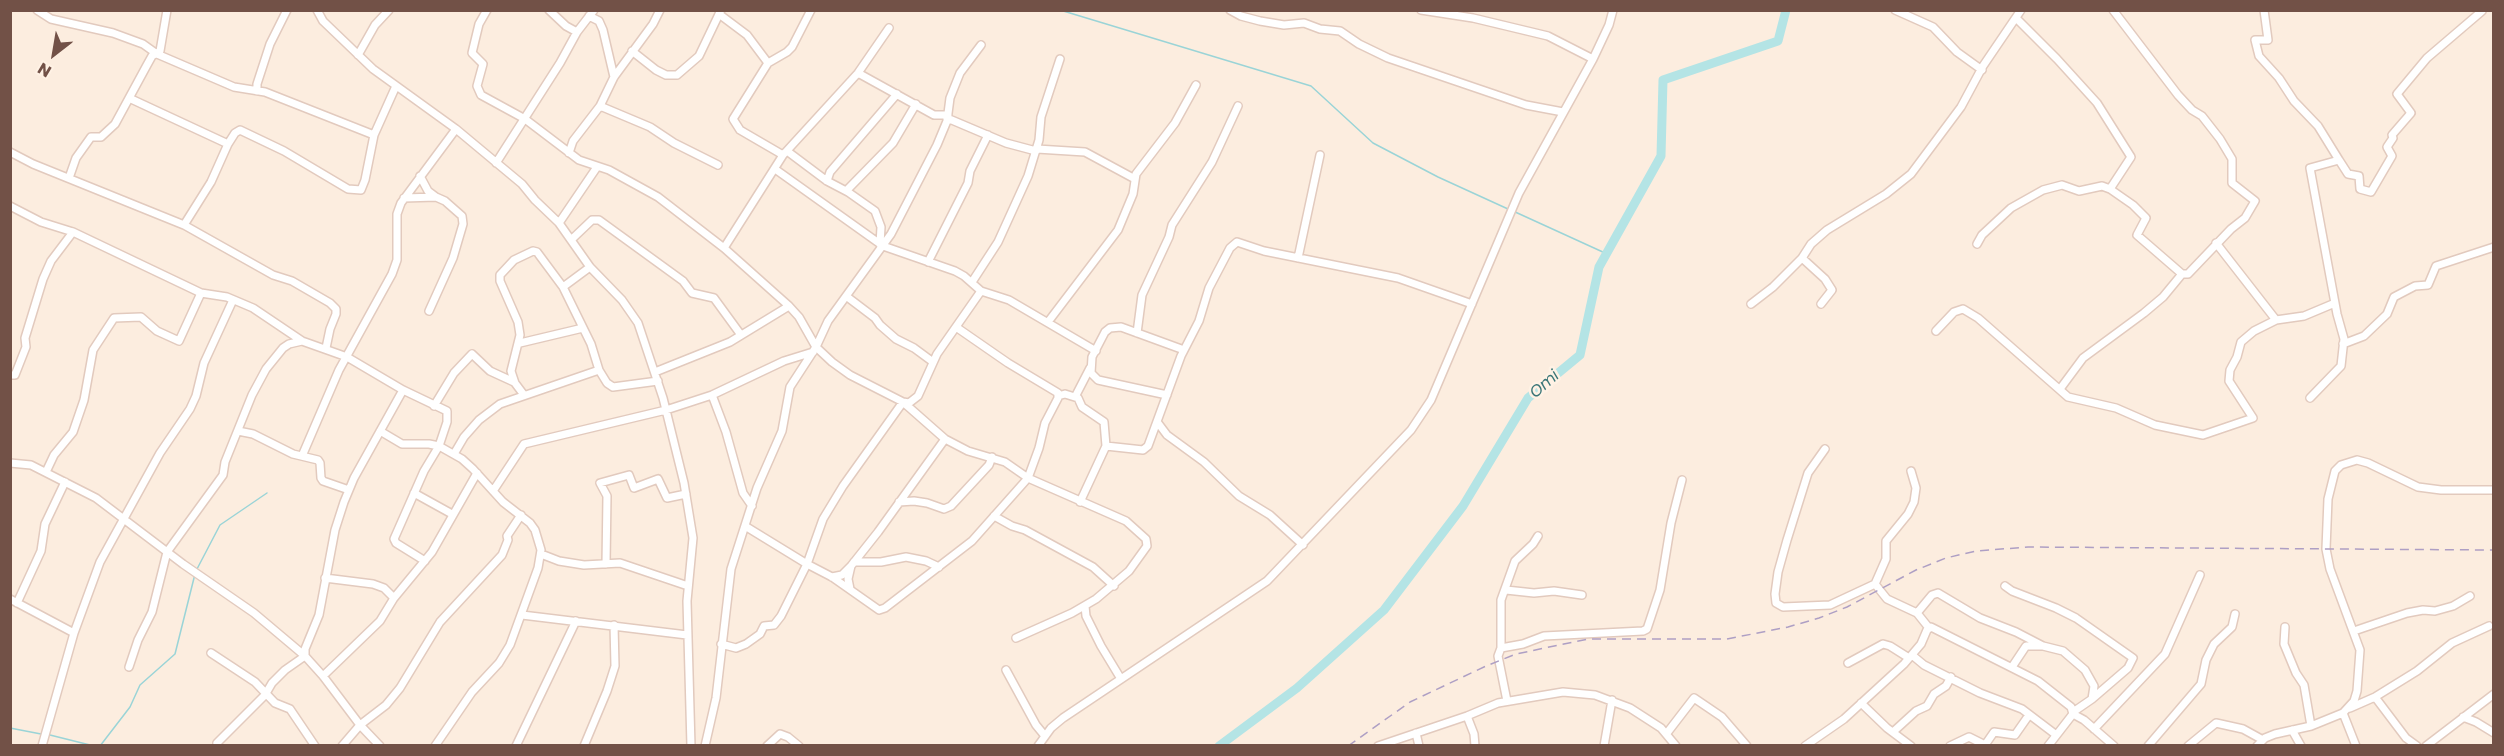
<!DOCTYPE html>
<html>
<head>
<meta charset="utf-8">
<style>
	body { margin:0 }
	#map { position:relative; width:2504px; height:756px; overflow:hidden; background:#fceddf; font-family:Poppins,sans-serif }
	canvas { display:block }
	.frame { position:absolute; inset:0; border:12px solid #725147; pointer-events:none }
	.north { position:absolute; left:24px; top:24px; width:60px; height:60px; -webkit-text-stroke:4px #fff2e5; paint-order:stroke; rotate:211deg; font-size:16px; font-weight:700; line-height:24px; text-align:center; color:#725147 }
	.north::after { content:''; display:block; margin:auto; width:21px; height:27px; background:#725147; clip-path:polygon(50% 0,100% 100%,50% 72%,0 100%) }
</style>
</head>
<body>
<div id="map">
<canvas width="2504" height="756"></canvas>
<div class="frame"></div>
<div class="north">N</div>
</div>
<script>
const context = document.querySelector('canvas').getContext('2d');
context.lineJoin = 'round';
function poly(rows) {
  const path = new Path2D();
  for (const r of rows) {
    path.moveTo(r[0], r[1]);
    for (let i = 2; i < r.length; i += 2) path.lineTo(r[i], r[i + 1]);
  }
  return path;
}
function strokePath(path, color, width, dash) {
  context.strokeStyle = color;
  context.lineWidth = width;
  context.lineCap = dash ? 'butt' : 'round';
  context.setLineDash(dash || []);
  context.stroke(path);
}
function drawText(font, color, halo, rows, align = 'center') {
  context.font = font + ' Poppins,sans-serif';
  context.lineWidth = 5;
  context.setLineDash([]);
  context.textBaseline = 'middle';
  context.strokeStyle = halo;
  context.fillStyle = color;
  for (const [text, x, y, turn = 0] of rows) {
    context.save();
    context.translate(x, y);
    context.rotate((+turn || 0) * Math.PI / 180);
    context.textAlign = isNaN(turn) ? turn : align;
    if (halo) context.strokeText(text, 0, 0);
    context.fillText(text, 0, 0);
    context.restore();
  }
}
strokePath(poly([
	[1060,10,1311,86,1373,143,1438,177,1508,209],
	[1513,211,1605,253],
	[197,569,220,525,267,493],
	[10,728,41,734],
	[50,735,94,746],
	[100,746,130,707,140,685,175,654,195,574]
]), '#9ad4d7', 1.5);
strokePath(poly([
	[1219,746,1297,688,1384,610,1463,506,1528,398,1580,355,1599,267,1661,156,1663,80,1778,41,1786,10]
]), '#b4e4e5', 9);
const minor = poly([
	[37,10,51,19,113,33,143,44,157,54,234,87,265,92,374,135],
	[317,10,323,21,373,69,456,129,522,184,535,200,559,223,590,267,622,300,638,323,663,398,684,483,693,538,687,601,691,746],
	[487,10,479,24,472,53,483,64,477,86,481,95,525,119,579,160,609,170,658,197,724,248,789,306,799,317,816,347,832,362,850,375,903,402,945,439,968,451,1005,462,1028,478,1126,521,1146,539,1147,546,1129,571,1096,599,1072,613,1016,638],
	[549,10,566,26,577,32],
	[1230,10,1241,16,1260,21,1284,25,1304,23,1320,29,1340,31,1359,44,1388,58,1526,105,1563,112],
	[1421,10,1473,18,1548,36,1593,59],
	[1895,10,1933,27,1957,52,1982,70],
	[2264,10,2268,40,2255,40,2259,56,2279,78,2294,101,2318,126,2339,160],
	[719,14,747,35,768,63],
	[589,16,599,21,603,30,614,77],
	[2016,18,2057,59,2097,103,2131,157,2110,189,2133,205,2146,218,2137,235,2182,274,2188,274,2231,229,2245,218,2255,201,2232,183,2232,159,2220,139,2202,116,2192,110,2178,95,2113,10],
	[632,51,656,70,666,75,677,75,699,56,721,10],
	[358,55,375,25,389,10],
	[858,73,934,115,948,115],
	[257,91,257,84,270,44,287,10],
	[129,98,228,144],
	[600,106,650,127,674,143,718,165],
	[947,118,1006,143,1036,151],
	[1037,149,1085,152,1135,179],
	[787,151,827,181,848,192],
	[10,152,33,164,184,225,273,275,292,281,330,303,336,309,336,314,330,329,326,348],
	[569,153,573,141,600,106,614,77,653,24,660,10],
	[783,155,740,130,733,119,768,63,787,52,792,47,811,10],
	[496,163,560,63,577,32,594,10],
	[775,169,883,246,955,271,964,276,981,291,1009,300,1096,351],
	[420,176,428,191,436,197],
	[69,178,76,158,91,137,101,137,115,124,147,65,152,56,160,51,167,10],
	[827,181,830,172,897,94],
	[404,198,436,197,445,201,462,216,463,224,453,258,429,311],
	[10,206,41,222,73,232,201,293,227,297,253,308,302,341,347,357,403,390,447,411,447,422,439,446,424,471,394,539,396,543,425,561],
	[559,223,597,167],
	[184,225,211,182,228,144,235,133,240,130,284,151,348,189,361,190,365,180,374,135,396,86],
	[571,240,592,220,599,220,683,281,692,293,714,298,741,335],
	[2216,243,2276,320,2304,316,2335,303],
	[880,244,881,227,875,211,848,192,848,189,893,143,916,104],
	[1977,244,1982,235,2011,208,2043,190,2062,185,2079,191,2102,186,2110,189],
	[724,248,783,155,858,73,889,28],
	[1298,258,1320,155],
	[1802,258,1825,279,1832,290,1821,304],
	[928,262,968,183,970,171,988,135],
	[972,282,998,242,1028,176,1039,140,1041,117,1060,59],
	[563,287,590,267],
	[846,296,875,318,880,325,896,339,914,348,933,362],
	[1751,304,1773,287,1802,258,1811,244,1827,230,1886,194,1911,174,1961,107,1983,66,2021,10],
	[1048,322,1118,230,1133,194,1136,174,1175,123,1196,85],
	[1936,331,1954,312,1963,309,1978,318,2068,397,2116,408,2155,425,2203,435,2253,418,2229,381,2230,370,2237,357,2241,342,2254,331,2276,320],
	[1137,333,1142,295,1169,237,1172,225,1212,162,1238,106],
	[520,343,583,328],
	[2343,344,2364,336,2387,314,2394,297,2415,286,2428,285,2436,266,2494,247],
	[655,372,730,342,789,306],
	[10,375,15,375,26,347,25,338,43,279,51,261,73,232],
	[2060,389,2083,358,2144,313,2163,297,2182,274],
	[524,395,515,383,511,371,520,335,518,322,500,281,500,275,514,260,533,251,537,252,563,287,591,344,599,370,607,383,613,387,658,381],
	[712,395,726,432,743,493,752,506],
	[1167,395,1098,380,1091,373,1092,357,1105,332,1110,328,1121,327,1184,350],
	[1058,396,1065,394,1078,398,1082,407,1104,422,1106,446],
	[1075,397,1090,368],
	[2310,398,2341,366,2344,339,2337,314,2310,168,2339,160,2348,174,2359,176,2360,189,2371,192,2392,156,2387,147,2393,138,2392,135,2411,113,2397,94,2427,58,2482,11],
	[434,406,454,373,472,354,490,371,514,382],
	[1158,423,1167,435,1204,462,1239,496,1270,515,1303,545],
	[238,431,253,434,293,454,318,460,320,463,321,478,323,481,349,490],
	[380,431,402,444,429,444,439,446,462,459,473,469,503,502,530,523,535,530,541,550,538,568,510,645,499,663,472,692,435,746],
	[1825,449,1808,473,1787,540,1778,572,1775,594,1776,603,1783,607,1830,605,1875,584],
	[454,454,464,437,479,420,500,404,599,370],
	[302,456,339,370,392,274,397,260,397,214,401,203,456,129],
	[10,463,31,465,96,498,183,564,254,613,305,656,323,676,360,725,380,746],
	[1911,471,1916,488,1914,502,1908,514,1886,541,1886,559,1875,584,1887,599,1917,613,1929,628],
	[46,472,54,455,73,432,84,400,93,350,114,318,141,317,157,331,179,341,201,293],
	[493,491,524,444,666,410,712,395,784,361,813,352],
	[414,493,452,514],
	[899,502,914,501,927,503,944,509,951,506,989,465,992,457],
	[1080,502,1106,446,1143,450,1148,446,1181,356,1199,321,1209,288,1230,248,1237,242,1264,251,1398,278,1472,304],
	[994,516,1012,526,1025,530,1093,567,1114,586],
	[745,526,807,564,832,577,879,610,885,608,972,541,1028,478,1039,448,1045,423,1058,398,1058,393,1008,363,956,327],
	[541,554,559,561,584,565,620,563,688,586],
	[854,562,881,562,906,557,926,561,939,567],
	[606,564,607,496,600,483,629,475,634,488,658,479,667,498,686,494],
	[832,577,842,575,851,566,878,532,945,439],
	[325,578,373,584,384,588,394,598],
	[2005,586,2012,591,2056,608,2076,618,2133,658,2128,668,2092,699,2076,710,2048,746],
	[850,589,848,579,851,566],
	[1506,590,1534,593,1554,591,1582,595],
	[10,599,74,633],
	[17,603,41,551,45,524,65,482],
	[1085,606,1086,616,1101,646,1121,679],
	[1917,613,1932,595,1938,593,1980,618,2016,632,2043,646],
	[522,615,687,635],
	[2285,627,2284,644,2296,673,2304,685,2311,726],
	[2354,631,2407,613,2423,610,2435,611,2453,606,2470,596],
	[721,644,736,648,746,644,760,634,764,626,774,625,781,616,807,564,823,519,843,486,903,402,909,403,918,396,937,354,981,291],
	[1501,648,1523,644,1544,636,1643,631,1647,629,1660,590,1671,523,1682,480],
	[211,653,255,682,275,703,290,709,315,746],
	[1912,655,1924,665,1980,693,2022,709,2055,734],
	[1848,663,1883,644,1890,646,1909,658],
	[129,667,138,640,152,612,167,552,223,475,225,462,252,395,266,369,283,348,289,344,302,341],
	[2012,667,2026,646,2043,646,2063,651,2085,670,2094,686,2092,699],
	[1006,670,1036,725,1045,736],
	[323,676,380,621,394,598,432,552,477,473],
	[2375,697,2406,738,2417,746],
	[1507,701,1498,656,1501,648,1501,600,1515,561,1533,544,1538,536],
	[1861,703,1887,728,1911,746],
	[2350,708,2375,697,2417,671,2452,643,2489,626],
	[2343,713,2356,746],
	[1467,716,1474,734,1475,746],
	[2463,717,2476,722,2494,733],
	[2094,729,2165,654,2200,575],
	[2292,730,2301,746],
	[1893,732,1916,711,1927,706,1934,694,1946,686,1951,677],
	[1416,733,1419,746],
	[1667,733,1694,698,1722,717,1747,746],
	[217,743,265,695,272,683,285,670,305,656,305,649,319,615,335,530,344,502,354,478,403,390],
	[42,746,74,633,100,562,160,453,190,409,196,396,204,363,233,300],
	[342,746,360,725,386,705,400,688,440,622,502,555,508,540,507,536,521,515],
	[516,746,576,621],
	[584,746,607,691,615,666,614,625],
	[705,746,716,698,731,569,757,488,782,431,790,387,816,347,828,321,891,234,937,145,947,121,950,98,960,73,981,45],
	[767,746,780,734,788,737,799,746],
	[1038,746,1051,728,1063,718,1267,581,1411,430,1431,400,1519,193,1593,59,1609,25,1613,10],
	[1378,746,1467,716,1498,703,1563,692,1595,695,1630,708,1661,728,1676,746],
	[1604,746,1612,700],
	[1805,746,1844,719,1904,664,1921,644,1927,630,1931,627,2038,681,2071,707,2073,714,2084,720,2114,746],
	[1950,746,1969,737,1985,745,1994,732,2015,735,2029,715],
	[2148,746,2201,684,2206,660,2214,644,2232,627,2235,614],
	[2188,746,2216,723,2243,729,2263,740],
	[2257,746,2265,738,2275,734,2311,726,2343,713,2354,701,2357,691,2360,650,2330,569,2326,549,2328,499,2335,471,2341,465,2357,460,2368,463,2418,487,2441,490,2494,490],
	[2426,746,2494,694]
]);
strokePath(minor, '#e2cabe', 10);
strokePath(minor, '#fff', 7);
strokePath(poly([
	[1348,746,1410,702,1486,666,1516,654,1588,639,1727,639,1788,627,1819,618,1847,607,1916,570,1946,558,1976,551,2028,547,2494,550]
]), '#ae9fc4', 1.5, [9, 6]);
drawText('italic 16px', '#3b7678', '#fff2e5', [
	["Omi",1545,385,-41]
]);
</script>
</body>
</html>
